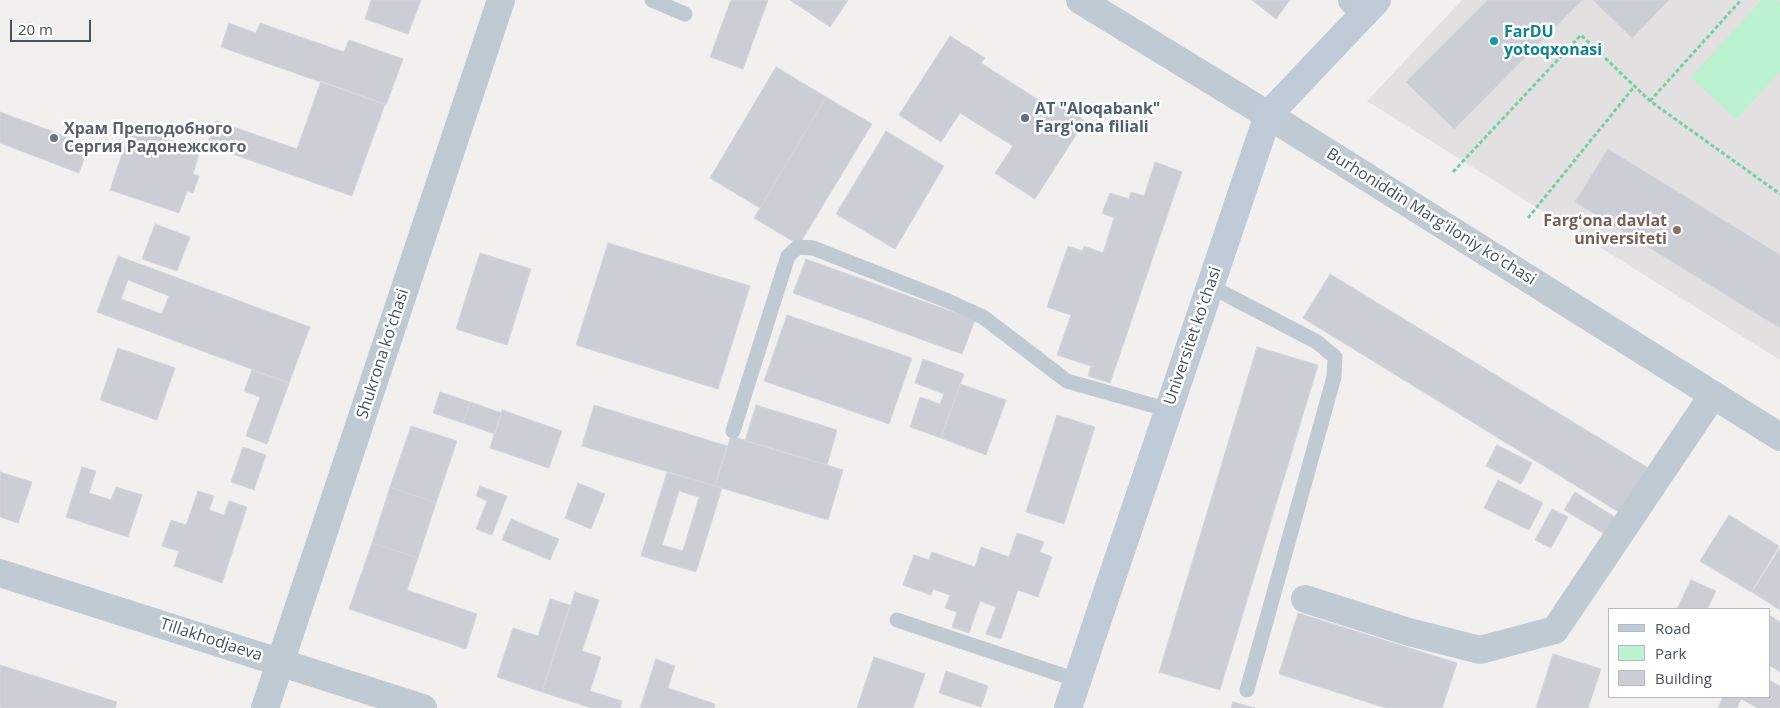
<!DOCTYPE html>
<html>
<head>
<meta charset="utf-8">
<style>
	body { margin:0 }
	#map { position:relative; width:1780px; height:708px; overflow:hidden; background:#f2efef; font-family:"Open Sans",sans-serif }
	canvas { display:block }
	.legend { position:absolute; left:1608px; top:608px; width:162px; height:90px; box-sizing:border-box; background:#fff; border:1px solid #b5babf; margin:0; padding:6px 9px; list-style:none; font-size:15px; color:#46535e }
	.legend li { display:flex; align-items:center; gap:10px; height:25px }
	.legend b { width:25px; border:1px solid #b5babf }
	.scale { position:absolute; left:10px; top:20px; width:81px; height:22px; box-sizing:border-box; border:2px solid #46535e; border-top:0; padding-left:6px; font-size:15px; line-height:18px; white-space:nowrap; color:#46535e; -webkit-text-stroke:4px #fff; paint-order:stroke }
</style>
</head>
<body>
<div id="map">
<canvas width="1780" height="708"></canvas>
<ul class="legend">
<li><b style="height:6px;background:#bfcbd7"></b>Road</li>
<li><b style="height:14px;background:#bbf2cf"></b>Park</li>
<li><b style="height:14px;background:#cbced4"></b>Building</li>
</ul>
<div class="scale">20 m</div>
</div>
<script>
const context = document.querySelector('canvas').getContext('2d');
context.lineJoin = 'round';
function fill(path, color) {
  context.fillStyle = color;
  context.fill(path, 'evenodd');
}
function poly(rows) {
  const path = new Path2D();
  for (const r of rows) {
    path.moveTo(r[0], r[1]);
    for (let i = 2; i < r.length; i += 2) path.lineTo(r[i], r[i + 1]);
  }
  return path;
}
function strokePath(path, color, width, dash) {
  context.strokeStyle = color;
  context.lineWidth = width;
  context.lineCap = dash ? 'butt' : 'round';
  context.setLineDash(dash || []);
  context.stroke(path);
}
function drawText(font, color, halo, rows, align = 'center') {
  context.font = font + ' "Open Sans",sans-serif';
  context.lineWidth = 5;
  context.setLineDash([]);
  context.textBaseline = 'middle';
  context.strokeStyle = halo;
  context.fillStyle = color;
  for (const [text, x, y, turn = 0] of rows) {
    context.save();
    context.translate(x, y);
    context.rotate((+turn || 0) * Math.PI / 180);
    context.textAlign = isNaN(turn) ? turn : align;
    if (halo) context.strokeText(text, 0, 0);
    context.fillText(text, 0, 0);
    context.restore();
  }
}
fill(poly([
	[1462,0,1780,0,1780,360,1367,101]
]), '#e3e0e1');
fill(poly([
	[1762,0,1777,0,1780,3,1780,72,1736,119,1691,77]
]), '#bbf2cf');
const building = poly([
	[371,0,421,0,408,34,365,19,371,0],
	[731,0,768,0,743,69,710,57,731,0],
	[790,0,848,0,830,27,790,0],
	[1252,0,1290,0,1276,19,1252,0],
	[1488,0,1582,0,1454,129,1406,82,1488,0],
	[1593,0,1669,0,1632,38,1593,0],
	[229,23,256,33,260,23,344,52,349,40,403,59,386,105,221,47,229,23],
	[950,36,985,58,981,63,1051,108,1055,102,1085,121,1035,199,995,173,1013,146,960,113,941,142,899,115,950,36],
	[776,67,826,97,760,208,710,178,776,67],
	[321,81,385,104,352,196,207,145,216,121,297,149,321,81],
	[826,97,872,124,799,245,754,218,826,97],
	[0,112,89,145,79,173,0,143,0,112],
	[131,127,200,150,193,174,199,176,193,193,187,191,179,213,110,190,131,127],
	[886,131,944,166,895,249,836,214,886,131],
	[1608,149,1780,255,1780,328,1575,202,1608,149],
	[1155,162,1182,172,1110,383,1088,376,1091,366,1057,355,1071,315,1047,307,1068,246,1082,251,1084,246,1103,253,1114,218,1102,213,1110,193,1129,199,1131,192,1144,196,1155,162],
	[155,224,190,237,177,271,142,259,155,224],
	[608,243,750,286,718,389,576,345,608,243],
	[480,253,531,269,507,345,456,329,480,253],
	[118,256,310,327,289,383,97,312,118,256],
	[128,280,169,296,162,314,121,299,128,280],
	[806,259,975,320,962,354,793,293,806,259],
	[1330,274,1650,469,1622,514,1303,318,1330,274],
	[787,315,912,358,889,424,764,381,787,315],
	[1257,347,1318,365,1220,690,1159,672,1257,347],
	[118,348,175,368,157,420,100,400,118,348],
	[923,359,964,374,941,438,910,427,920,397,940,404,944,394,915,383,923,359],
	[252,370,289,383,267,444,246,436,260,397,244,391,252,370],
	[960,384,1006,400,986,455,941,438,960,384],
	[440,392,470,402,463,423,433,413,440,392],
	[470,402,502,413,495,434,463,423,470,402],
	[594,405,727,446,715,486,582,446,594,405],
	[756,405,837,430,827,465,745,441,756,405],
	[502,410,562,431,549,468,490,448,502,410],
	[1057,415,1095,427,1064,524,1026,512,1057,415],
	[411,426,457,441,436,503,390,487,411,426],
	[731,436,843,470,828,520,715,486,731,436],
	[1497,445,1532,463,1521,484,1486,466,1497,445],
	[243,447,266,455,254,490,231,482,243,447],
	[82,467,96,471,89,493,111,500,116,487,142,495,128,537,66,517,82,467],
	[0,472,32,482,18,523,0,517,0,472],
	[667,472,722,488,696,572,641,556,667,472],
	[679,491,699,497,683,551,662,545,679,491],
	[1498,480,1543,503,1529,530,1484,508,1498,480],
	[578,483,605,494,591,529,565,518,578,483],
	[480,486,507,496,492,535,476,529,487,501,476,496,480,486],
	[390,487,436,503,418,558,372,543,390,487],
	[198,491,214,496,209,510,224,515,229,501,247,507,222,583,174,566,179,551,162,546,171,520,186,525,198,491],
	[1575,492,1618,519,1608,536,1564,510,1575,492],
	[1552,509,1568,517,1551,548,1535,540,1552,509],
	[1729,515,1779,546,1751,592,1700,561,1729,515],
	[511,519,559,539,550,560,502,540,511,519],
	[1017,533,1044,542,1040,552,1052,557,1038,597,1018,590,1001,639,986,634,996,607,980,601,969,633,952,627,957,612,945,608,950,595,933,589,931,595,903,585,914,555,929,560,932,552,975,567,981,547,1009,557,1017,533],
	[372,543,418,558,407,590,477,614,466,649,349,609,372,543],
	[1780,548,1780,610,1752,592,1780,548],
	[1691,580,1716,591,1707,609,1677,609,1691,580],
	[575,592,599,600,582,651,601,657,590,691,622,701,620,708,591,708,542,692,575,592],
	[550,599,570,605,542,692,497,677,513,628,538,636,550,599],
	[1298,613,1457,663,1442,708,1386,708,1279,674,1298,613],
	[1769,615,1780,622,1780,672,1769,665,1769,615],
	[1553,654,1601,669,1588,708,1536,708,1553,654],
	[874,657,925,674,913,708,857,708,874,657],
	[656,659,675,666,668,688,715,704,714,708,640,708,656,659],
	[0,665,117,702,115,708,0,708,0,665],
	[946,671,988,686,981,707,939,693,946,671],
	[1769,680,1780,686,1780,708,1758,708,1741,699,1737,708,1718,708,1723,697,1769,697,1769,680],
	[1233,702,1255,708,1231,708,1233,702]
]);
fill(building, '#cbced4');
strokePath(building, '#d3d5db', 1);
strokePath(poly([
	[1650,101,1741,0],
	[1453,172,1581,35,1650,101,1780,194],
	[1528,218,1634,87]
]), '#71d2a0', 3, [4, 2.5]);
strokePath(poly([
	[652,0,685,14],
	[1210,286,1317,342,1335,357,1334,377,1247,690],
	[733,431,788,256,798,247,813,248,948,301,983,317,1067,381,1169,410],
	[897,620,1077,680]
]), '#bfcad2', 15);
strokePath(poly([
	[1352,0,1364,14],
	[0,573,423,708],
	[1305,599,1409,632,1480,650,1555,630,1713,395],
	[265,708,501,0]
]), '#bfcad2', 28);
strokePath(poly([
	[1080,0,1268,115,1780,437]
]), '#bfcad2', 28);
strokePath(poly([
	[1068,708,1268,115,1377,0]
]), '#bfcbd7', 28);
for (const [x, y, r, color] of [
	[1494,41,5,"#0f9aa8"],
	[1025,118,5,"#5c6f8a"],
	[54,138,5,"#6b7280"],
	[1677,230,5,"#8d6e63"]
]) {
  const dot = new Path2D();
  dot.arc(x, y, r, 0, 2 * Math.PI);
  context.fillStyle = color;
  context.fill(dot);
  strokePath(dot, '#fff', 2);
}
drawText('bold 16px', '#0d838f', '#fff', [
	["FarDU",1504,32],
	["yotoqxonasi",1504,50]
], 'left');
drawText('bold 16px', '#4e5e75', '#fff', [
	["AT \"Aloqabank\"",1035,109],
	["Fargʻona filiali",1035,127]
], 'left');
drawText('bold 16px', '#5b616d', '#fff', [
	["Храм Преподобного",64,129],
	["Сергия Радонежского",64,147]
], 'left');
drawText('16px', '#46535e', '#fff', [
	["Burhoniddin Marg'iloniy ko'chasi",1431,217,32],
	["Universitet ko'chasi",1193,336,-71],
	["Shukrona koʻchasi",383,354,-72],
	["Tillakhodjaeva",211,640,18]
]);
drawText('bold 16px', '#785e54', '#fff', [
	["Fargʻona davlat",1667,221],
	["universiteti",1667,239]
], 'right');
</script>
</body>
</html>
